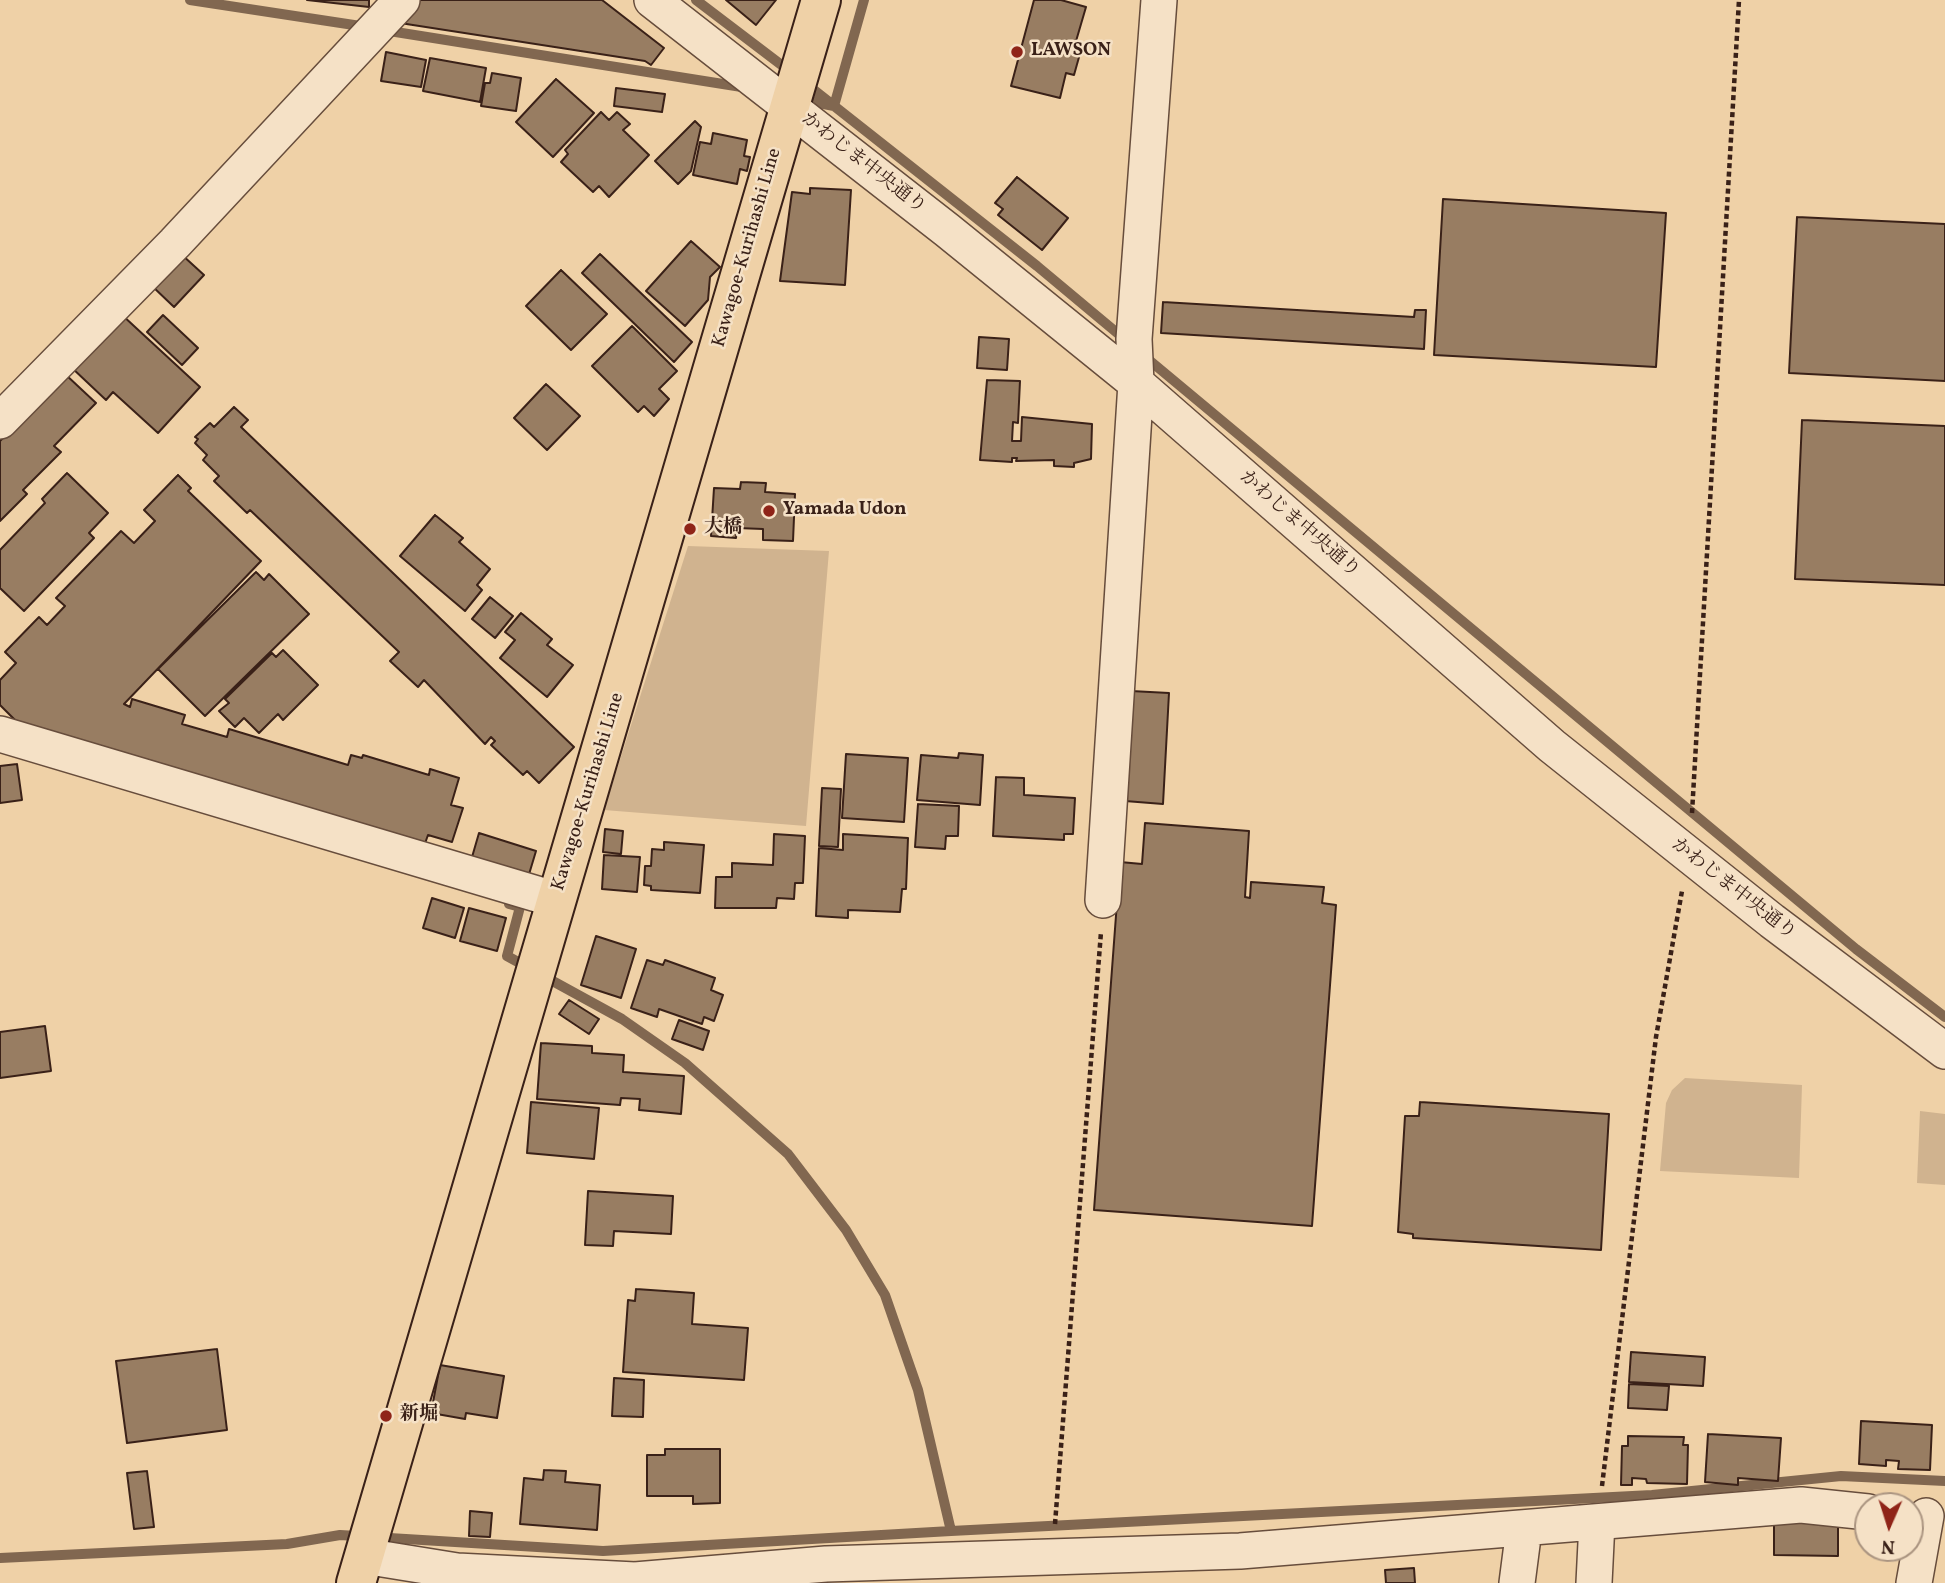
<!DOCTYPE html>
<html>
<head>
<meta charset="utf-8">
<style>
	body { margin:0 }
	#map { position:relative; width:1945px; height:1583px; overflow:hidden; background:#efd1a7; font-family:Vollkorn,serif }
	canvas { display:block }
	.north { position:absolute; left:1854px; top:1492px; width:70px; height:70px; box-sizing:border-box; background:#f5e1c6; border:2px solid #aa9480; border-radius:50%; rotate:183deg; font-size:19px; font-weight:700; line-height:28px; text-align:center; color:#3a2118 }
	.north::after { content:''; display:block; margin:auto; width:24px; height:32px; background:#8f2418; clip-path:polygon(50% 0,100% 100%,50% 72%,0 100%) }
</style>
</head>
<body>
<div id="map">
<canvas width="1945" height="1583"></canvas>
<div class="north">N</div>
</div>
<script>
const context = document.querySelector('canvas').getContext('2d');
context.lineJoin = 'round';
function fill(path, color) {
  context.fillStyle = color;
  context.fill(path, 'evenodd');
}
function poly(rows) {
  const path = new Path2D();
  for (const r of rows) {
    path.moveTo(r[0], r[1]);
    for (let i = 2; i < r.length; i += 2) path.lineTo(r[i], r[i + 1]);
  }
  return path;
}
function strokePath(path, color, width, dash) {
  context.strokeStyle = color;
  context.lineWidth = width;
  context.lineCap = dash ? 'butt' : 'round';
  context.setLineDash(dash || []);
  context.stroke(path);
}
function drawText(font, color, halo, rows, align = 'center') {
  context.font = font + ' Vollkorn,"Noto Serif JP",serif';
  context.lineWidth = 5;
  context.setLineDash([]);
  context.textBaseline = 'middle';
  context.strokeStyle = halo;
  context.fillStyle = color;
  for (const [text, x, y, turn = 0] of rows) {
    context.save();
    context.translate(x, y);
    context.rotate((+turn || 0) * Math.PI / 180);
    context.textAlign = isNaN(turn) ? turn : align;
    if (halo) context.strokeText(text, 0, 0);
    context.fillText(text, 0, 0);
    context.restore();
  }
}
fill(poly([
	[688,546,829,551,806,826,604,810],
	[1685,1078,1802,1085,1799,1178,1660,1171,1666,1103,1672,1090],
	[1920,1111,1945,1114,1945,1185,1917,1183]
]), '#d0b38f');
strokePath(poly([
	[190,0,367,27],
	[696,0,792,73],
	[383,30,748,88],
	[805,83,1037,266,1128,342],
	[798,99,834,106,864,0],
	[1143,355,1856,949,1945,1017],
	[509,904,520,907,507,956,622,1019,685,1063,788,1154,846,1230,885,1295,918,1390,951,1531,1652,1495,1841,1476,1945,1481],
	[0,1558,287,1544,340,1535,603,1551,951,1531]
]), '#816750', 10);
const building = poly([
	[307,0,369,0,369,7,307,0],
	[420,0,602,0,664,48,651,65,645,61,400,23,420,0],
	[726,0,776,0,756,25,726,0],
	[1034,0,1061,0,1086,7,1074,48,1081,50,1074,75,1066,73,1060,98,1011,86,1034,0],
	[386,52,426,60,421,87,381,81,386,52],
	[430,58,486,68,480,102,423,91,430,58],
	[492,73,521,78,516,111,481,106,485,83,490,83,492,73],
	[556,79,594,113,553,157,516,122,556,79],
	[616,88,665,94,662,112,614,106,616,88],
	[601,112,609,120,617,112,630,124,623,130,649,155,609,197,599,186,593,192,561,162,568,154,565,150,601,112],
	[695,121,701,127,691,171,678,184,655,161,695,121],
	[713,133,747,140,744,156,750,157,747,171,740,169,737,184,693,175,700,142,711,144,713,133],
	[1017,177,1068,218,1042,250,998,215,1003,209,995,203,1017,177],
	[810,188,851,190,845,285,780,281,792,192,810,194,810,188],
	[1443,199,1666,213,1656,367,1434,355,1443,199],
	[1797,217,1945,224,1945,381,1789,373,1797,217],
	[691,241,720,267,710,277,708,300,685,326,646,291,691,241],
	[181,254,204,275,174,307,151,285,181,254],
	[600,254,692,342,674,362,582,273,600,254],
	[561,270,607,314,571,350,526,306,561,270],
	[1163,302,1414,317,1415,310,1426,310,1424,349,1161,333,1163,302],
	[121,314,200,387,158,433,113,392,106,400,71,367,121,314],
	[163,315,198,348,182,365,147,332,163,315],
	[632,326,677,371,659,389,669,399,654,416,644,406,638,412,592,366,632,326],
	[979,337,1009,339,1007,370,977,368,979,337],
	[65,374,96,403,54,446,61,452,23,490,27,494,0,521,0,441,65,374],
	[987,380,1020,381,1018,423,1013,422,1012,441,1021,441,1022,417,1092,424,1091,459,1074,463,1074,467,1054,466,1054,460,1016,461,1017,458,1012,458,1012,462,980,460,987,380],
	[546,384,580,416,547,450,514,418,546,384],
	[234,407,248,420,241,427,574,747,539,783,527,771,523,775,491,745,495,741,491,737,485,744,424,680,418,687,390,661,399,652,250,510,247,513,214,481,219,476,203,460,207,455,195,443,198,439,195,437,210,423,214,427,234,407],
	[1802,420,1945,426,1945,585,1795,579,1802,420],
	[67,473,108,513,89,533,94,538,24,611,0,588,0,550,45,503,42,499,67,473],
	[178,475,191,488,188,491,261,561,124,704,130,707,132,699,185,715,182,724,227,737,229,729,348,765,351,755,362,758,363,755,429,775,430,769,459,778,451,805,463,808,452,842,428,835,423,849,24,729,0,705,0,680,16,663,5,652,39,617,47,625,65,606,56,598,121,531,134,543,155,521,144,510,178,475],
	[741,482,766,483,765,492,795,494,793,541,763,540,763,529,737,528,736,538,711,536,714,488,740,489,741,482],
	[435,515,463,538,459,542,490,569,477,585,482,590,465,611,400,556,435,515],
	[256,572,264,580,269,574,309,614,205,716,158,669,256,572],
	[490,597,513,616,495,638,472,619,490,597],
	[521,613,552,639,547,645,573,665,547,697,500,658,515,640,505,632,521,613],
	[283,650,318,685,283,720,278,714,259,733,244,718,235,727,219,711,229,703,225,699,272,653,276,657,283,650],
	[1131,691,1169,693,1163,804,1125,801,1131,691],
	[959,753,983,755,980,805,917,800,921,755,958,758,959,753],
	[846,754,908,758,904,822,842,818,846,754],
	[17,764,22,800,0,803,0,766,17,764],
	[996,777,1024,778,1024,795,1075,798,1073,834,1064,834,1064,840,993,836,996,777],
	[822,788,841,789,838,847,819,846,822,788],
	[918,804,959,806,958,836,946,836,945,849,915,847,918,804],
	[1145,823,1249,831,1245,897,1250,898,1251,882,1324,887,1322,903,1336,905,1312,1226,1094,1210,1120,862,1142,864,1145,823],
	[605,829,623,831,621,854,603,852,605,829],
	[479,833,536,851,527,881,470,864,479,833],
	[774,834,805,836,803,883,795,883,794,899,777,898,776,908,715,908,716,877,732,877,732,863,773,865,774,834],
	[843,834,908,838,906,889,902,889,900,912,848,910,848,918,816,916,819,848,843,850,843,834],
	[664,842,704,845,700,893,651,890,651,886,644,885,645,866,651,866,652,849,664,850,664,842],
	[604,855,640,857,637,892,602,889,604,855],
	[432,898,464,908,455,938,423,928,432,898],
	[469,908,506,918,497,951,460,941,469,908],
	[596,936,636,949,621,998,581,985,596,936],
	[647,960,663,965,665,960,715,978,711,990,723,995,714,1021,704,1017,702,1024,659,1009,657,1017,631,1008,647,960],
	[569,1000,599,1019,589,1034,559,1014,569,1000],
	[679,1020,709,1031,703,1050,672,1039,679,1020],
	[45,1026,51,1071,0,1078,0,1032,45,1026],
	[541,1043,592,1046,592,1053,624,1055,623,1072,684,1076,681,1114,639,1110,640,1099,621,1098,620,1105,537,1099,541,1043],
	[531,1102,599,1108,594,1159,527,1153,531,1102],
	[1420,1102,1609,1114,1601,1250,1413,1238,1413,1234,1398,1232,1405,1116,1419,1116,1420,1102],
	[588,1191,673,1196,671,1234,614,1231,613,1246,585,1245,588,1191],
	[636,1289,694,1293,692,1324,748,1328,744,1380,623,1372,628,1300,635,1301,636,1289],
	[217,1349,227,1430,127,1443,116,1361,217,1349],
	[1631,1352,1705,1357,1703,1386,1629,1382,1631,1352],
	[440,1365,504,1376,497,1418,466,1413,465,1419,431,1413,440,1365],
	[614,1378,644,1380,643,1417,612,1416,614,1378],
	[1629,1384,1669,1386,1667,1410,1628,1408,1629,1384],
	[1861,1421,1932,1425,1930,1470,1898,1469,1899,1461,1886,1460,1886,1466,1859,1464,1861,1421],
	[1708,1434,1781,1438,1778,1481,1738,1478,1738,1485,1705,1482,1708,1434],
	[1628,1436,1684,1437,1683,1445,1688,1445,1687,1484,1647,1483,1646,1479,1632,1478,1632,1485,1621,1485,1622,1446,1628,1446,1628,1436],
	[665,1449,720,1449,720,1503,693,1504,693,1496,647,1496,647,1455,665,1455,665,1449],
	[544,1470,566,1471,565,1482,600,1485,597,1530,520,1524,524,1478,543,1480,544,1470],
	[147,1471,154,1527,134,1529,127,1473,147,1471],
	[470,1511,492,1513,490,1537,469,1536,470,1511],
	[1774,1522,1838,1523,1838,1556,1774,1555,1774,1522],
	[1414,1568,1415,1583,1386,1583,1385,1570,1414,1568]
]);
fill(building, '#987d62');
strokePath(building, '#3a2118', 2);
const minor = poly([
	[652,0,947,230,1136,383,1552,746,1772,921,1945,1051],
	[0,421,175,243,402,0],
	[0,734,557,900],
	[1103,900,1136,383,1134,339,1159,0],
	[364,1556,457,1571,635,1580,826,1564,1240,1551,1801,1505,1868,1512],
	[1517,1583,1524,1529],
	[1594,1583,1597,1522],
	[1914,1583,1926,1516]
]);
const major = poly([
	[356,1583,821,0]
]);
strokePath(minor, '#674d3c', 38);
strokePath(major, '#3a2118', 42);
strokePath(poly([
	[1692,813,1739,0],
	[1602,1486,1656,1037,1682,891],
	[1055,1524,1101,932]
]), '#3a2118', 4.5, [5, 3.5]);
strokePath(minor, '#f5e1c6', 35);
strokePath(major, '#efd1a7', 38);
for (const [x, y, r, color] of [
	[1017,52,7,"#8f2418"],
	[769,511,7,"#8f2418"],
	[690,529,7,"#8f2418"],
	[386,1416,7,"#8f2418"]
]) {
  const dot = new Path2D();
  dot.arc(x, y, r, 0, 2 * Math.PI);
  context.fillStyle = color;
  context.fill(dot);
  strokePath(dot, '#f5e1c6', 2.5);
}
drawText('bold 19px', '#3a2118', '#f5e1c6', [
	["LAWSON",1031,52],
	["Yamada Udon",783,511],
	["大橋",704,529],
	["新堀",400,1416]
], 'left');
drawText('19px', '#3a2118', '#f5e1c6', [
	["かわじま中央通り",863,164,38],
	["Kawagoe-Kurihashi Line",748,248,-74],
	["かわじま中央通り",1299,525,41],
	["Kawagoe-Kurihashi Line",589,792,-73],
	["かわじま中央通り",1733,890,38]
]);
</script>
</body>
</html>
